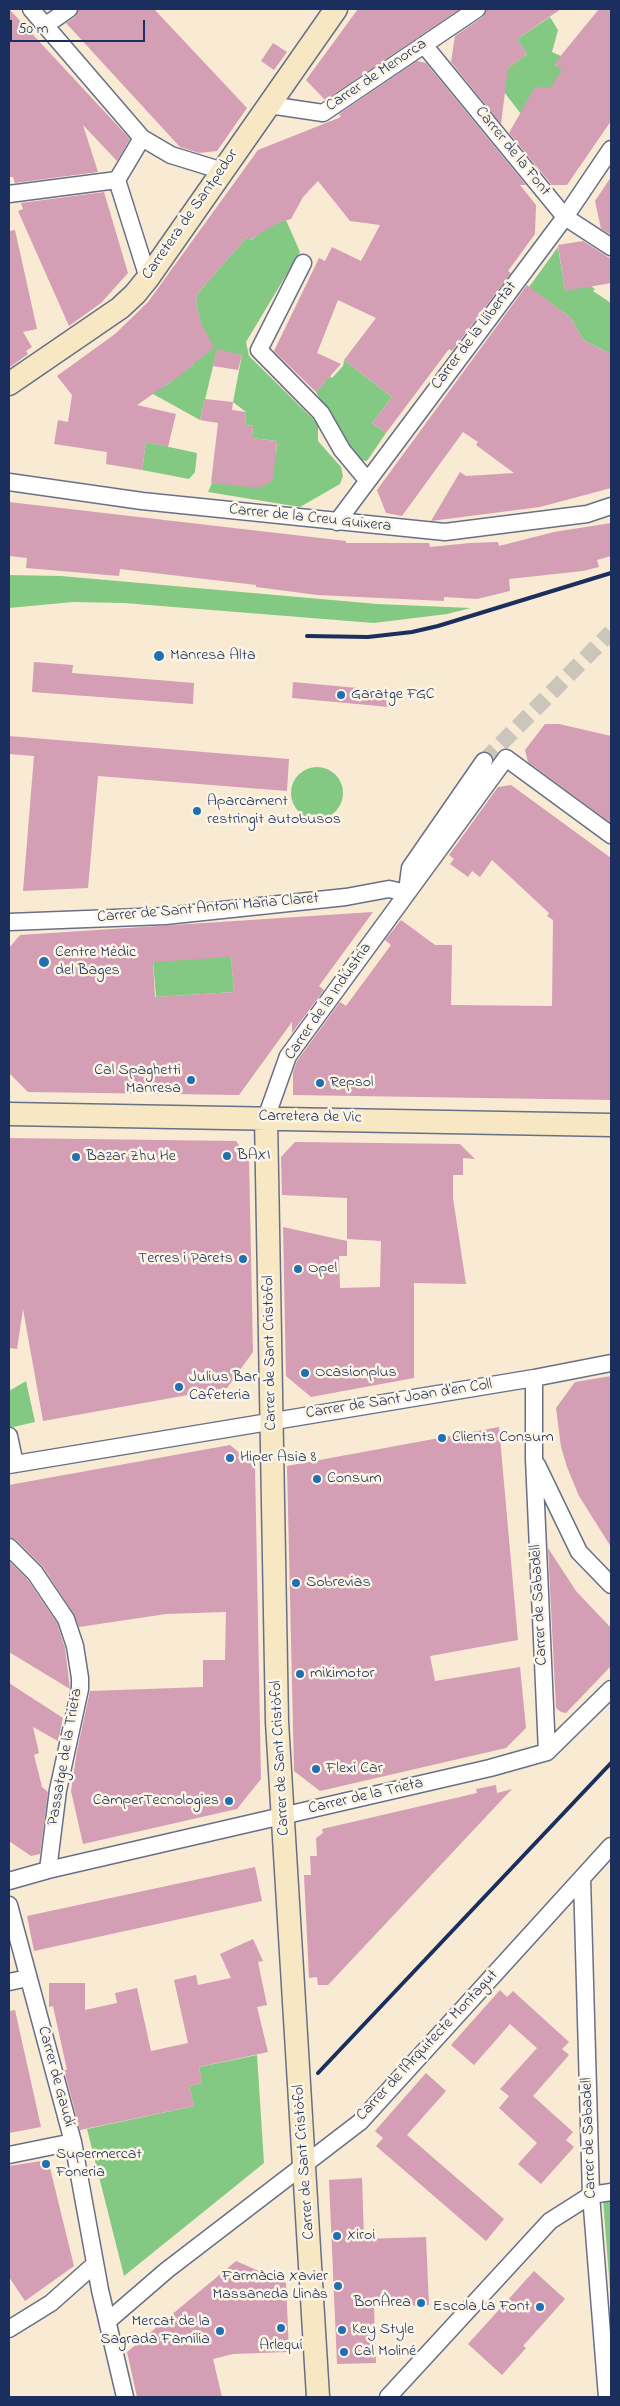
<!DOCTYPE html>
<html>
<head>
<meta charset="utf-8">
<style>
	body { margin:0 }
	#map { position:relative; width:620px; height:2406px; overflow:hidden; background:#f8ead3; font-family:"Indie Flower",sans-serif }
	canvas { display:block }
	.frame { position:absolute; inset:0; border:10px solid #1b2f5e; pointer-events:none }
	.scale { position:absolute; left:10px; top:20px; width:135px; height:22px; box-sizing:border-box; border:2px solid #1b2f5e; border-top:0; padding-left:6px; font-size:15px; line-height:18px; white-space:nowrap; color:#1b2f5e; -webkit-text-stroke:4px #fcf5e5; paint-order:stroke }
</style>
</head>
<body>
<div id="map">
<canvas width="620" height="2406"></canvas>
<div class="frame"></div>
<div class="scale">50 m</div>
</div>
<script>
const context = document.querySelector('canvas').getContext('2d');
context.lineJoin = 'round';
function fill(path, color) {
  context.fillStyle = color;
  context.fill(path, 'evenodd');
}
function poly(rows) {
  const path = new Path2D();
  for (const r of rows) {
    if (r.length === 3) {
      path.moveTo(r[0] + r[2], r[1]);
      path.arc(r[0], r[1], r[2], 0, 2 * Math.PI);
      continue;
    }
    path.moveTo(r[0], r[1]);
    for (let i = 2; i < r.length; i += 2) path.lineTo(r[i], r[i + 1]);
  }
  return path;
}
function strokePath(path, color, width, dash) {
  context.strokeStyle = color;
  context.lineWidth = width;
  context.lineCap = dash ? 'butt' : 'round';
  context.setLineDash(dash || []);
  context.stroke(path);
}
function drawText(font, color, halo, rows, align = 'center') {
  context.font = font + ' "Indie Flower",sans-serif';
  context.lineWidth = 5;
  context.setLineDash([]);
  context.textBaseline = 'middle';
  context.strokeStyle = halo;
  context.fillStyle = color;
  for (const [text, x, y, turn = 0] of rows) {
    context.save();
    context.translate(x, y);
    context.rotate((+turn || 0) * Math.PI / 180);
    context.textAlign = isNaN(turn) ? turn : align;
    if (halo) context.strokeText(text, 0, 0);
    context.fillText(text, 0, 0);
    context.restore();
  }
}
fill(poly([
	[550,17,558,30,552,52,561,56,555,65,571,72,521,114,501,88,508,68,527,54,517,39],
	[286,220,300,252,246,342,249,356,318,424,318,441,341,467,343,476,340,484,300,507,208,492,212,483,276,453,277,441,252,438,253,426,245,425,246,412,233,402,242,355,217,350,200,420,144,389,165,386,193,365,201,324,196,304,197,294,247,237,251,240,271,225],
	[558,247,565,290,591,286,595,289,593,291,611,303,611,354,583,340,571,318,529,287],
	[344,360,392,397,372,423,386,433,367,461,359,460,349,452,316,392,330,376,332,378,343,366],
	[146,442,197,453,195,472,189,479,142,470],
	[9,575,61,576,377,604,471,608,447,614,374,623,124,603,73,602,9,608],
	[317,793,26],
	[231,956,234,992,156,997,153,961],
	[26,1381,35,1422,9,1428,9,1391],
	[257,2055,264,2163,124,2276,87,2129,194,2106,189,2086,202,2083,199,2067],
	[611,2198,611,2304,603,2199]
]), '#84c983');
fill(poly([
	[9,9,130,139,117,161,83,125,98,172,15,183,13,177,9,177],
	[79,9,154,9,247,108,217,151,199,153,180,147,66,23,75,17],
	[358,9,460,9,325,100,306,80],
	[487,9,561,9,517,39,527,54,508,68,501,124,451,62,455,36,483,17],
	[599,9,611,9,611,121,567,185,552,185,509,133,535,87,550,88,562,69,554,64],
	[273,43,287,52,274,70,261,61],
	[417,61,426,63,526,185,520,185,536,205,535,234,508,271,511,273,452,351,449,349,386,433,372,423,392,397,344,360,376,318,338,300,317,353,341,364,316,392,274,351,319,258,325,261,332,247,361,261,380,225,350,221,318,181,303,197,291,219,278,223,250,240,247,237,197,294,196,304,201,323,214,347,182,374,137,405,176,414,168,447,146,442,142,470,106,464,107,452,54,444,58,420,68,422,72,395,57,376,115,334,148,302,258,150,341,117,339,114],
	[611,177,611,235,601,229,595,201],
	[104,192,128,273,101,303,69,326,18,211,23,209,21,203],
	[15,230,37,329,23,332,32,347,26,351,28,354,9,368,9,231],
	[583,241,611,259,611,283,565,291,558,245],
	[527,285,571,318,583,340,611,354,611,488,540,507,431,521,460,472,466,476,514,473,476,445,478,442,463,432,402,516,386,513,377,490],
	[217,349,242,355,238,370,213,366],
	[205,399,233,402,232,410,246,412,245,425,253,426,252,438,277,441,273,479,269,483,259,488,211,483,218,423,200,420],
	[9,502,346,541,346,543,429,543,430,547,470,543,498,542,499,546,554,532,611,523,611,556,597,560,599,567,583,571,509,579,510,591,477,599,444,597,444,601,317,595,256,587,256,585,120,569,119,576,26,568,27,558,9,556],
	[34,662,73,665,72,673,194,683,193,704,32,692],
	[293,682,390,691,389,707,292,698],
	[545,724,559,724,611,736,611,823,528,762,525,750],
	[9,736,289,759,287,791,98,776,88,888,23,891,34,756,9,754],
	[511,785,611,858,611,1100,293,1095,293,1072,297,1061,340,1002,346,1006,391,945,385,940,401,920,435,945,452,945,451,1005,552,1006,553,920,547,916,549,913,492,860,480,877,472,871,468,877,450,864,454,859,449,855,498,787],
	[373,912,319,986,324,990,292,1033,292,1022,239,1095,28,1092,9,1073,9,948,20,935],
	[231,957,234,992,155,997,153,962],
	[9,1138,236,1141,249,1159,253,1352,227,1388,43,1421,23,1309,17,1349,9,1348],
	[295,1142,460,1144,475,1159,463,1158,463,1175,453,1175,453,1198,466,1284,414,1283,414,1378,311,1397,286,1376,283,1227,347,1241,347,1256,339,1256,340,1288,380,1287,381,1241,347,1239,347,1198,282,1195,281,1157],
	[611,1376,611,1547,579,1496,567,1467,561,1447,556,1408,575,1382],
	[499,1427,518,1640,430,1656,435,1681,520,1667,526,1728,506,1748,320,1791,294,1771,287,1466],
	[230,1445,255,1466,261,1779,237,1809,83,1844,71,1791,77,1751,90,1691,203,1687,203,1660,225,1660,226,1612,166,1614,79,1627,74,1614,43,1567,16,1540,9,1537,9,1485],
	[548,1548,576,1591,611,1628,611,1666,566,1713,561,1712,556,1708],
	[9,1561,27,1579,57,1623,65,1648,70,1689,9,1652],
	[9,1683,63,1718,58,1741,33,1727,39,1753,34,1755,42,1787,48,1792,40,1854,31,1856,9,1841],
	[496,1785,497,1793,512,1789,328,1985,318,1985,317,1977,309,1978,304,1875,311,1875,310,1856,317,1856,316,1838,323,1833,322,1829,477,1793,476,1789],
	[255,1867,262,1901,34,1951,27,1916],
	[253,1939,263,1961,258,1962,267,2005,257,2007,268,2052,199,2067,202,2083,189,2086,194,2106,80,2130,64,2070,67,2070,53,2006,49,2007,49,1983,85,1983,85,2010,117,2003,115,1993,137,1988,151,2051,188,2043,174,1980,196,1975,198,1985,231,1978,220,1954],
	[500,1990,507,1997,513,1991,569,2042,562,2049,569,2055,533,2096,573,2132,566,2140,574,2147,541,2184,518,2164,537,2143,499,2108,509,2096,500,2089,537,2048,510,2024,474,2065,451,2045],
	[15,2010,41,2127,9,2133,9,2011],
	[426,2073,446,2091,407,2135,504,2219,486,2241,376,2146,383,2138,375,2131],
	[48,2160,74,2266,25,2301,9,2277,9,2166],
	[362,2178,364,2239,426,2237,429,2305,374,2307,376,2363,337,2364,329,2180],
	[236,2261,286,2283,289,2352,233,2354,213,2359,222,2397,137,2397,127,2352],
	[534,2271,565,2299,523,2346,526,2348,502,2375,468,2344]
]), '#d49eb5');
strokePath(poly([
	[484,761,611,632]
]), '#ccc5bc', 16, [16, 8]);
const street = poly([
	[31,9,142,138,171,155,223,171],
	[46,25,69,9],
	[424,45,565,217,611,247],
	[269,105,323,113,477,9],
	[117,180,142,138],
	[9,194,117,180,148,278],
	[303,263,259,350,321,413,342,450,367,480],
	[9,482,142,501,445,532,587,514,611,506],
	[337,522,565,217,611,149],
	[407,891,410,868,484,761],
	[9,922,165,916,346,897,389,889,406,893],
	[266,1118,288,1056,506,758,611,835],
	[534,1378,534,1459,547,1752],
	[9,1436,15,1464],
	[9,1465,534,1378,611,1363],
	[537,1465,579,1552,611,1585],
	[9,1547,35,1573,66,1619,75,1646,80,1678,80,1689,58,1790,48,1870],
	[582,1878,591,2195,607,2397],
	[9,1881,48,1870,490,1768,547,1752,611,1689],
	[9,1905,73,2142,100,2290,125,2397],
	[9,1982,28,1978],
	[9,2155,73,2142],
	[109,2320,167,2270,360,2122,611,1846],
	[9,2329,51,2303,95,2264],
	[388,2397,550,2221,591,2195,611,2192]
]);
const secondary = poly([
	[9,384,120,308,135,294,148,278,336,9],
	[9,1114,611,1125],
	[266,1118,277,1722,318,2397]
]);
strokePath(street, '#687087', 19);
strokePath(secondary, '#687087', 25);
strokePath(street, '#fff', 16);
strokePath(secondary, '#f7e8c3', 22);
strokePath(poly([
	[307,636,368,637,412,632,438,626,611,573],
	[318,2073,611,1763]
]), '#1b2f5e', 4);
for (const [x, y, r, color] of [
	[159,656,6,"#1f6fb2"],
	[341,695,5,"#1f6fb2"],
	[197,811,5,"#1f6fb2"],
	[44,962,6,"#1f6fb2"],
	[191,1080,5,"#1f6fb2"],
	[320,1083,5,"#1f6fb2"],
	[227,1156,5,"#1f6fb2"],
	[76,1157,5,"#1f6fb2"],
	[243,1259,5,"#1f6fb2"],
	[298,1269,5,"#1f6fb2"],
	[305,1373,5,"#1f6fb2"],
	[179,1387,5,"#1f6fb2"],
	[442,1438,5,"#1f6fb2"],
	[230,1458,5,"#1f6fb2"],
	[317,1479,5,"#1f6fb2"],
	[296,1583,5,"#1f6fb2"],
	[300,1674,5,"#1f6fb2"],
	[316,1769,5,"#1f6fb2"],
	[229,1801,5,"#1f6fb2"],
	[46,2164,5,"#1f6fb2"],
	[337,2236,5,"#1f6fb2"],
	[338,2286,5,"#1f6fb2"],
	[421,2303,5,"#1f6fb2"],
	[540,2307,5,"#1f6fb2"],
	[281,2328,5,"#1f6fb2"],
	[342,2330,5,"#1f6fb2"],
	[220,2331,5,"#1f6fb2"],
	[344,2352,5,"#1f6fb2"]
]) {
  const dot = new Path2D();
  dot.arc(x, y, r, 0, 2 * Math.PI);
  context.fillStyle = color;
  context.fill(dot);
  strokePath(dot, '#fcf5e5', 2);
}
drawText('16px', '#1b2f5e', '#fcf5e5', [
	["Carrer de Menorca",377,76,-34],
	["Carrer de la Font",512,152,51],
	["Carretera de Santpedor",191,215,-55],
	["Carrer de la Llibertat",475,336,-53],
	["Carrer de la Creu Guixera",310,519,6],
	["Carrer de Sant Antoni Maria Claret",208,909,-5],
	["Carrer de la Indústria",329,1002,-55],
	["Carretera de Vic",310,1118,1],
	["Carrer de Sant Cristòfol",271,1353,-91],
	["Carrer de Sant Joan d'en Coll",399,1400,-9],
	["Carrer de Sabadell",540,1605,-93],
	["Passatge de la Trieta",66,1757,-80],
	["Carrer de Sant Cristòfol",281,1758,-93],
	["Carrer de la Trieta",366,1797,-13],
	["Carrer de l'Arquitecte Montagut",428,2046,-47],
	["Carrer de Gaudí",55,2077,75],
	["Carrer de Sabadell",590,2138,-92],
	["Carrer de Sant Cristòfol",305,2162,-94]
]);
drawText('16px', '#1b2f5e', '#fcf5e5', [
	["Manresa Alta",170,656],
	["Garatge FGC",351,695],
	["Aparcament",207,802],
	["restringit autobusos",207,820],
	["Centre Mèdic",55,953],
	["del Bages",55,971],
	["Cal Spaghetti",181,1071,"right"],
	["Manresa",181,1089,"right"],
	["Repsol",330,1083],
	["BAXI",237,1156],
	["Bazar Zhu He",86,1157],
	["Terres i Parets",233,1259,"right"],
	["Opel",308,1269],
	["Ocasionplus",315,1373],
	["Julius Bar",189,1378],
	["Cafeteria",189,1396],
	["Clients Consum",452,1438],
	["Hiper Asia 8",240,1458],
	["Consum",327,1479],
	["Sobrevias",306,1583],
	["mikimotor",310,1674],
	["Flexi Car",326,1769],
	["CamperTecnologies",219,1801,"right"],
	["Supermercat",56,2155],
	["Foneria",56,2173],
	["Xiroi",347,2236],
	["Farmàcia Xavier",328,2277,"right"],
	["Massaneda Llinàs",328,2295,"right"],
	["BonÀrea",411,2303,"right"],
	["Escola La Font",530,2307,"right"],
	["Mercat de la",210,2322,"right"],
	["Sagrada Família",210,2340,"right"],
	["Key Style",352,2330],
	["Arlequí",281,2346,"center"],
	["Cal Moliné",354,2352]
], 'left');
</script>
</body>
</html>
